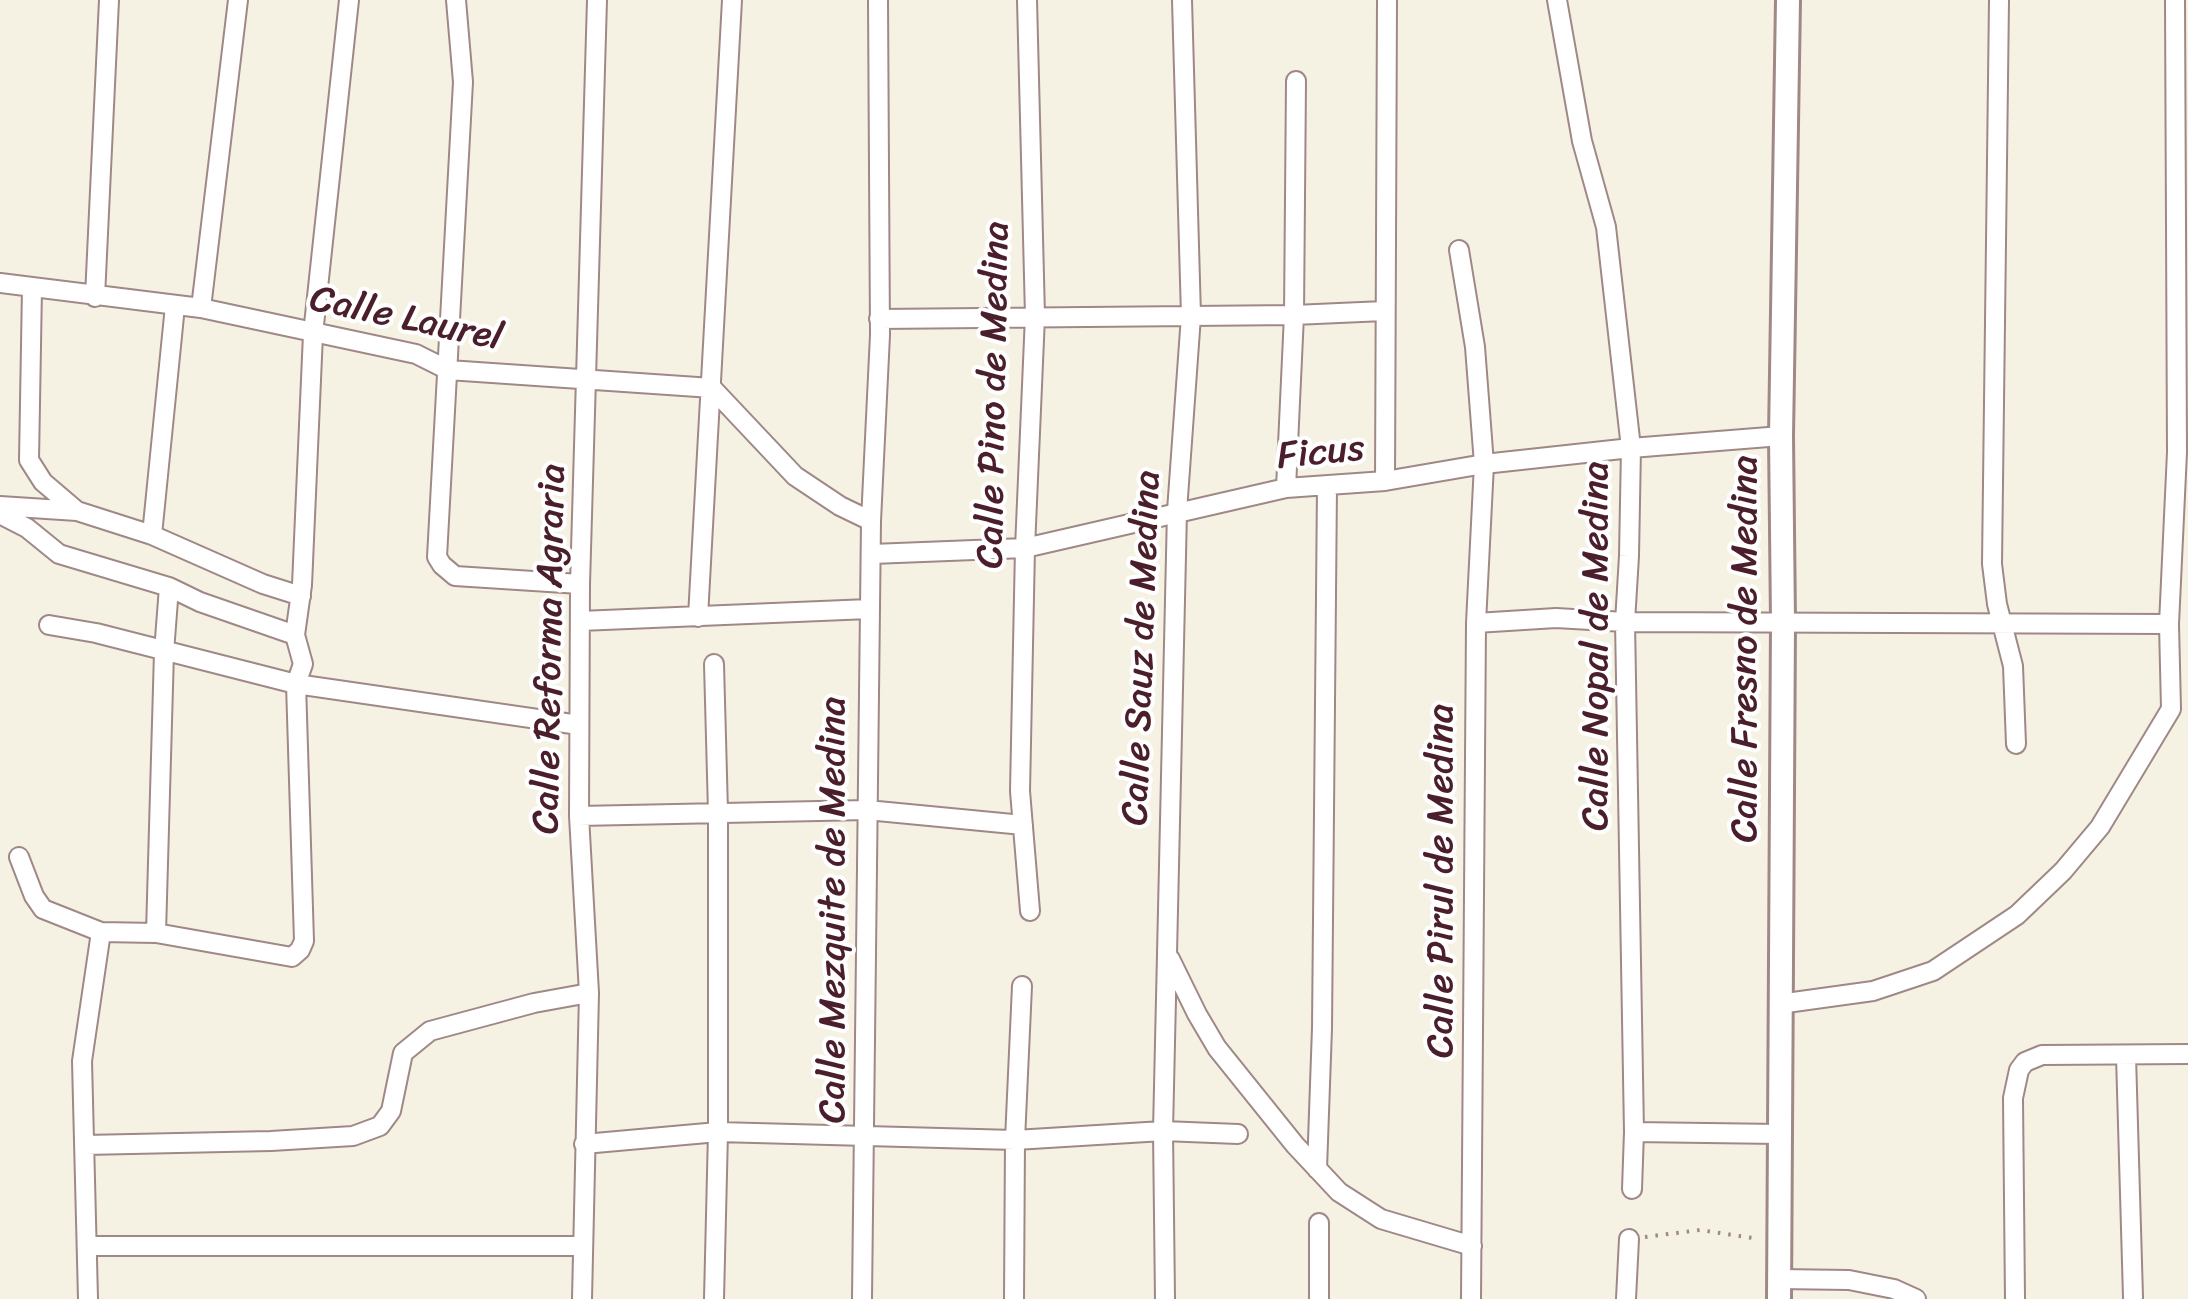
<!DOCTYPE html>
<html>
<head>
<meta charset="utf-8">
<style>
	body { margin:0 }
	canvas { display:block; background:#f5f2e3 }
</style>
</head>
<body>
<canvas width="2188" height="1299"></canvas>
<script>
const context = document.querySelector('canvas').getContext('2d');
context.lineJoin = 'round';
function poly(rows) {
  const path = new Path2D();
  for (const r of rows) {
    path.moveTo(r[0], r[1]);
    for (let i = 2; i < r.length; i += 2) path.lineTo(r[i], r[i + 1]);
  }
  return path;
}
function strokePath(path, color, width, dash) {
  context.strokeStyle = color;
  context.lineWidth = width;
  context.lineCap = dash ? 'butt' : 'round';
  context.setLineDash(dash || []);
  context.stroke(path);
}
function drawText(font, color, halo, rows, align = 'center') {
  context.font = font + ' Sriracha,sans-serif';
  context.lineWidth = 8;
  context.setLineDash([]);
  context.textBaseline = 'middle';
  context.strokeStyle = halo;
  context.fillStyle = color;
  for (const [text, x, y, turn = 0] of rows) {
    context.save();
    context.translate(x, y);
    context.rotate((+turn || 0) * Math.PI / 180);
    context.textAlign = isNaN(turn) ? turn : align;
    if (halo) context.strokeText(text, 0, 0);
    context.fillText(text, 0, 0);
    context.restore();
  }
}
const minor = poly([
	[456,0,463,82,437,557,442,565,455,576,580,584],
	[1027,0,1035,316,1025,548,1020,791,1030,911],
	[1557,0,1582,141,1606,227,1631,448,1629,556,1625,622,1634,1132,1632,1189],
	[1999,0,1992,564,1997,604,2013,666,2016,744],
	[1459,250,1475,347,1484,464,1476,623,1471,1299],
	[0,283,201,308,416,354,448,370,712,388,795,476,840,506,871,521],
	[32,288,29,460,43,482,77,511,152,535,263,584,301,596],
	[95,297,109,0],
	[201,308,238,0],
	[879,319,1294,315,1384,311],
	[1385,481,1387,0],
	[1286,488,1294,315,1296,81],
	[0,506,77,511],
	[0,514,27,528,59,554,169,587,200,602,295,635,303,664,296,684,304,941,300,950,292,957,156,933,101,932,43,909,34,896,19,857],
	[152,535,175,306],
	[872,554,1025,548,1286,488,1385,481,1484,464,1631,448,1781,436],
	[698,617,732,0],
	[580,621,869,609],
	[1476,623,1556,618,1625,622,2169,624],
	[49,625,96,633,296,684,579,725],
	[295,635,302,585,313,334,349,0],
	[714,664,718,812,718,1132,714,1299],
	[2171,709,2169,624,2177,452,2175,0],
	[579,816,867,810,1023,825],
	[156,933,164,652,169,587],
	[1170,959,1197,1014,1217,1048,1295,1145,1339,1192,1381,1219,1472,1246],
	[1779,1004,1873,991,1933,971,2017,915,2063,871,2100,827,2171,709],
	[2126,1056,2133,1297],
	[1634,1132,1779,1134],
	[584,1144,718,1132,1015,1140,1163,1131,1238,1134],
	[85,1145,271,1141,353,1136,380,1126,391,1111,403,1053,430,1031,534,1003,589,993],
	[1317,1169,1322,1028,1327,486],
	[1319,1223,1319,1299],
	[89,1246,581,1246],
	[1779,1279,1849,1280,1894,1289,1916,1299],
	[88,1299,82,1061,101,932],
	[582,1299,589,993,579,816,580,584,597,0],
	[862,1299,871,521,880,335,878,0],
	[1014,1299,1015,1140,1022,986],
	[1165,1299,1163,1131,1177,511,1191,316,1182,0],
	[1626,1299,1629,1239],
	[2015,1299,2013,1098,2019,1070,2025,1062,2042,1055,2188,1054]
]);
const tertiary = poly([
	[1779,1299,1783,622,1781,436,1788,0]
]);
strokePath(minor, '#a08887', 22);
strokePath(tertiary, '#a08887', 28);
strokePath(poly([
	[1645,1237,1700,1230,1759,1239]
]), '#a08887', 4, [2.5, 8]);
strokePath(minor, '#fff', 18);
strokePath(tertiary, '#fff', 22);
drawText('38px', '#4a1f2b', '#fff', [
	["Calle Laurel",406,320,12],
	["Calle Pino de Medina",995,395,-89],
	["Ficus",1321,454,-6],
	["Calle Nopal de Medina",1597,646,-90],
	["Calle Sauz de Medina",1143,648,-88],
	["Calle Reforma Agraria",551,649,-89],
	["Calle Fresno de Medina",1746,649,-90],
	["Calle Pirul de Medina",1442,881,-90],
	["Calle Mezquite de Medina",834,910,-90]
]);
</script>
</body>
</html>
